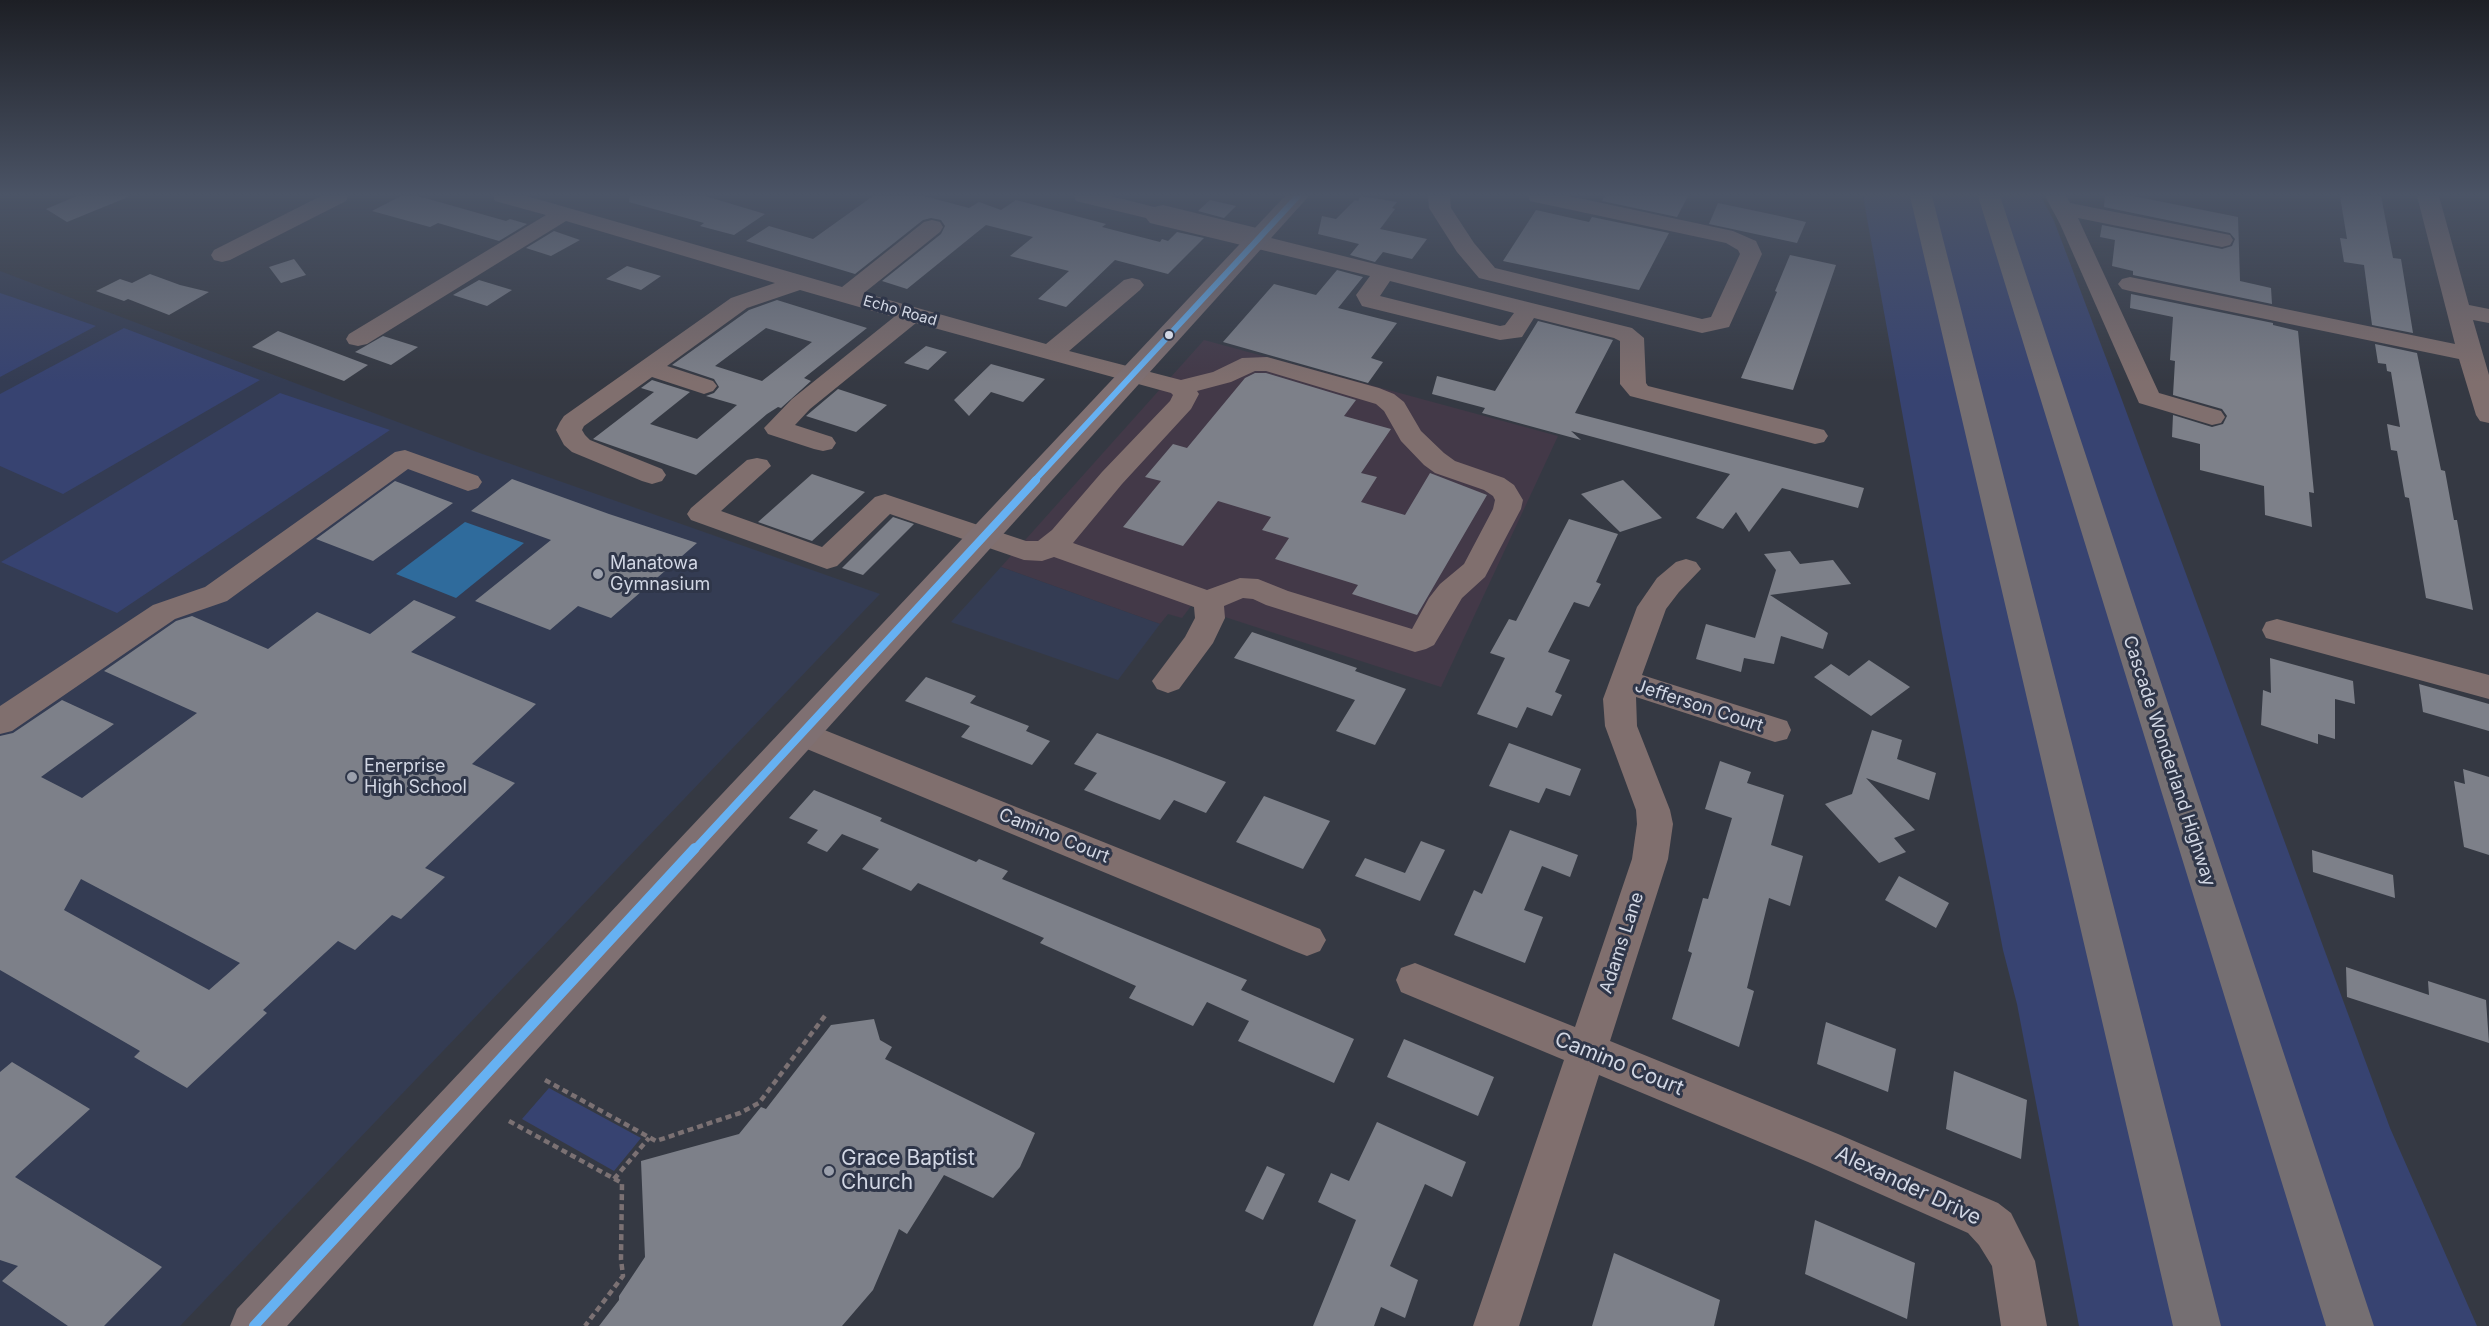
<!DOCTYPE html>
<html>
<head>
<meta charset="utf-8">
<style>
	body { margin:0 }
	canvas { display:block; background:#353943 }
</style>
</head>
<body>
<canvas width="2489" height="1326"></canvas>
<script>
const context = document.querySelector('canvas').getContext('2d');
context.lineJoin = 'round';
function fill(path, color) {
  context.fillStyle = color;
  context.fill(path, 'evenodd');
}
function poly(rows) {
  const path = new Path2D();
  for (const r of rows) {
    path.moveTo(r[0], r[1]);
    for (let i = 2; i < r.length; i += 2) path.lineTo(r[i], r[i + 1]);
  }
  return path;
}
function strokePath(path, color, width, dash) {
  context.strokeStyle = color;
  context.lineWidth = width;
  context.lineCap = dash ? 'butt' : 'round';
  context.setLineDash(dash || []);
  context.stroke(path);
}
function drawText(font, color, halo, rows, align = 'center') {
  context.font = font + ' Inter,sans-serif';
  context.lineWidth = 6;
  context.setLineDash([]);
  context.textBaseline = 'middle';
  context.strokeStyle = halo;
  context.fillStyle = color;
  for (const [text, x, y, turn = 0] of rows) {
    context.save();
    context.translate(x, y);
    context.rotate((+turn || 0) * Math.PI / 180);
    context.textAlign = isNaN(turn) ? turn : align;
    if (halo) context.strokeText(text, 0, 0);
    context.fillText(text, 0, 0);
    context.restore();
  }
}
fill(poly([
	[1204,340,1558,436,1441,687,1191,606,1182,618,1168,614,1160,624,1001,567]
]), '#433948');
fill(poly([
	[0,271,474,451,880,594,180,1326,0,1326],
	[1001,567,1160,624,1118,680,951,622]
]), '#343c53');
fill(poly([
	[1863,196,2041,196,2054,221,2119,392,2390,1128,2477,1326,2079,1326,2017,1004,2003,950,1942,633],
	[0,293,12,297,96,326,0,377],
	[124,328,260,380,63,494,0,466,0,394],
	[280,393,390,430,117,613,1,562],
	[549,1088,641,1138,614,1171,522,1119]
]), '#374371');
fill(poly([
	[465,522,524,543,456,598,396,574]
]), '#2f6b9c');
fill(poly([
	[77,196,128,196,128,197,67,222,46,209],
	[401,196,418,196,506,221,510,219,527,224,499,241,438,223,430,227,372,211],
	[630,196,705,196,765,214,734,235,700,226,704,223,629,202],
	[873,196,924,196,969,208,979,202,1001,210,1016,200,1106,224,1102,227,1160,242,1162,239,1168,241,1177,232,1204,238,1168,274,1115,260,1066,307,1038,299,1069,271,1010,256,1033,237,986,225,907,289,882,281,941,234,945,226,941,220,931,218,923,220,855,274,746,241,769,226,813,239],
	[1361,196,1397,202,1392,208,1395,209,1380,229,1427,239,1412,259,1383,252,1375,262,1350,255,1359,244,1318,234,1322,216,1336,219,1355,200,1358,201],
	[1605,196,1688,196,1677,217,1602,201],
	[2105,196,2133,196,2238,217,2240,281,2271,288,2272,304,2133,275,2133,271,2112,266,2115,240,2100,237,2102,225,2222,249,2232,246,2235,239,2230,233,2104,207],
	[2340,196,2381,196,2393,258,2401,259,2413,333,2372,325,2364,265,2344,262,2340,238,2347,239],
	[1210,200,1236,206,1224,218,1198,211],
	[1718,203,1775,215,1806,222,1797,243,1709,224],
	[1536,210,1589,222,1592,217,1669,233,1639,290,1503,261],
	[554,231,580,240,551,256,526,248],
	[1790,255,1836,265,1793,390,1741,378,1777,292,1775,291],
	[294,259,306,275,281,283,269,267],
	[627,266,661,276,641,290,606,279],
	[1337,270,1363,277,1338,308,1397,323,1371,358,1383,362,1368,383,1223,342,1274,284,1316,295],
	[150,274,180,285,209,292,169,315,128,299,124,301,96,291,120,279,132,283],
	[479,280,512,290,487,306,453,295],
	[2131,294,2273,323,2273,325,2298,331,2314,493,2309,492,2312,527,2265,515,2264,486,2200,470,2200,444,2172,437,2173,415,2212,427,2223,424,2227,416,2222,409,2173,395,2175,361,2170,360,2173,317,2130,308],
	[777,300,867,328,804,378,811,381,781,408,778,407,767,414,696,475,593,439,654,392,641,388,652,380,690,392,650,424,697,439,737,405,706,396,714,393,719,387,714,379,672,365,749,310],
	[766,328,812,342,762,381,715,366],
	[1538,321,1613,340,1575,413,1864,488,1858,508,1782,488,1749,532,1736,512,1723,529,1696,518,1730,474,1571,431,1581,440,1482,413,1485,408,1432,394,1437,376,1495,391],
	[278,331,368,365,344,381,252,347],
	[383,336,418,347,391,365,355,352],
	[2375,344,2417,353,2441,470,2445,471,2454,520,2457,520,2473,610,2426,598,2409,498,2405,497,2397,451,2391,450,2387,424,2400,427,2391,372,2387,371,2386,364,2378,363],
	[926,346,947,352,928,370,904,363],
	[991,364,1045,379,1023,402,991,392,969,416,954,400],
	[1255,373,1266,373,1356,400,1344,416,1391,429,1361,473,1377,477,1361,502,1405,515,1430,473,1487,495,1417,615,1352,594,1358,585,1275,559,1289,538,1262,530,1271,517,1218,501,1183,546,1123,527,1161,481,1145,477,1173,444,1187,448,1245,378],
	[838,389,887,405,856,432,806,416],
	[812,474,865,492,812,541,758,522],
	[512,479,609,514,697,543,611,618,578,606,550,630,475,601,551,540,471,511],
	[1623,480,1662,518,1620,532,1581,494],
	[395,481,453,503,373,561,316,539],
	[893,517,914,524,863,575,842,568],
	[1569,519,1618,534,1596,582,1601,584,1589,607,1574,602,1548,652,1570,660,1555,692,1562,695,1552,716,1527,707,1517,728,1477,714,1505,658,1490,653,1509,619,1516,621],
	[1790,551,1800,564,1833,560,1851,584,1770,595,1828,633,1823,649,1781,636,1774,664,1744,658,1741,672,1696,659,1706,624,1755,638,1776,570,1764,554],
	[414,600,456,617,411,652,536,704,472,764,515,783,425,868,445,877,401,919,392,915,355,950,338,941,263,1010,267,1013,187,1088,134,1057,140,1051,0,970,0,736,13,733,62,700,114,724,41,777,82,798,197,713,104,671,176,621,192,616,268,649,317,612,370,634],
	[81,879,240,963,209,990,64,910],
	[1252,632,1357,668,1355,671,1406,689,1375,745,1336,731,1355,700,1234,658],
	[2270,658,2353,681,2355,704,2335,699,2335,739,2318,734,2318,744,2261,725,2263,690,2271,693],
	[1869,660,1910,687,1871,716,1814,677,1831,664,1849,676],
	[926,677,976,696,970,703,1029,726,1026,731,1050,741,1032,765,961,737,970,726,905,701],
	[2419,684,2489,704,2489,731,2423,712],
	[1872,730,1902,740,1897,759,1936,773,1929,800,1866,778,1915,830,1894,838,1906,852,1879,863,1825,804,1852,794],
	[1097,733,1167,759,1226,782,1206,813,1174,800,1160,820,1114,802,1084,790,1097,773,1074,764],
	[1509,743,1581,769,1570,796,1546,788,1539,803,1489,786],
	[1720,761,1751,772,1747,783,1784,795,1771,845,1803,856,1790,906,1769,898,1747,988,1754,991,1739,1047,1672,1019,1692,953,1688,951,1703,898,1708,899,1732,818,1705,809],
	[2463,769,2489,777,2489,855,2464,847,2454,781,2465,784],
	[814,790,882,818,880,821,976,862,979,859,1008,871,1002,879,1247,980,1241,990,1354,1039,1334,1083,1238,1041,1249,1021,1207,1002,1193,1026,1129,998,1136,986,1040,943,1044,938,918,883,911,891,862,869,879,849,842,834,827,852,807,843,818,830,789,818],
	[1264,796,1330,821,1303,869,1236,842],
	[1510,830,1578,855,1570,877,1542,866,1524,910,1543,917,1525,963,1454,935,1474,890,1482,894],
	[1421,841,1445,850,1420,901,1355,876,1365,858,1405,873],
	[2312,850,2393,875,2395,898,2313,872],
	[1899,876,1949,903,1936,928,1885,900],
	[2346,967,2429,995,2428,981,2486,1000,2489,1043,2347,997],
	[874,1019,880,1040,892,1047,885,1059,1035,1133,1020,1167,993,1198,944,1175,907,1234,899,1229,873,1290,842,1326,599,1326,619,1300,619,1296,645,1257,641,1161,739,1134,761,1107,766,1109,831,1025],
	[1826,1022,1896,1049,1888,1092,1817,1064],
	[1404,1039,1494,1077,1478,1116,1387,1077],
	[12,1062,90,1109,15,1177,162,1267,104,1326,68,1326,2,1281,18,1266,0,1260,0,1072],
	[1954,1071,2027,1100,2021,1159,1946,1129],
	[1377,1122,1466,1162,1452,1197,1425,1184,1390,1266,1418,1280,1405,1318,1381,1307,1374,1326,1313,1326,1356,1220,1318,1202,1331,1173,1349,1181],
	[1267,1166,1285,1174,1263,1220,1245,1211],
	[1815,1220,1915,1263,1907,1319,1805,1274],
	[1614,1253,1720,1300,1714,1326,1592,1326]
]), '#7d8089');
strokePath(poly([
	[545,1080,656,1141,740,1113,759,1103,827,1013],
	[509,1121,622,1183,621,1259,623,1276,585,1326],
	[614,1179,649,1138]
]), '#7b7173', 4.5, [6, 4]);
fill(poly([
	[321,196,348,196,346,201,230,260,222,262,214,260,211,255,214,250,321,196],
	[493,196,527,196,842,287,924,222,932,220,940,222,943,227,940,232,864,293,1046,344,1124,280,1132,278,1140,280,1144,285,1140,290,1069,351,1181,380,1213,372,1242,358,1267,357,1379,388,1394,394,1404,402,1421,431,1444,453,1455,461,1504,478,1514,485,1523,500,1521,509,1485,577,1462,598,1434,645,1426,649,1415,652,1266,605,1253,599,1243,598,1224,606,1225,618,1213,643,1179,689,1168,693,1157,689,1152,681,1185,637,1195,618,1194,607,1054,557,1042,561,1024,560,890,514,837,566,827,569,691,520,687,514,691,508,747,460,757,458,767,460,771,466,721,511,822,547,875,497,885,494,1026,541,1038,541,1052,530,1102,472,1170,401,1173,395,1171,393,916,323,810,409,795,425,832,437,836,443,832,449,823,451,814,449,768,434,764,428,792,399,894,317,800,290,747,308,667,366,713,381,717,386,713,391,704,394,652,377,584,426,582,430,585,435,590,440,662,469,666,475,662,481,652,484,642,481,572,452,564,445,556,430,560,422,564,416,731,298,775,283,566,221,367,344,358,346,349,344,346,339,349,334,546,215,495,201,493,196],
	[1255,371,1266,371,1376,404,1384,411,1401,441,1424,465,1435,473,1484,490,1493,496,1495,500,1493,509,1464,564,1440,584,1429,598,1412,629,1288,591,1258,579,1240,578,1207,590,1073,543,1122,484,1191,409,1199,394,1197,391,1231,382,1255,371],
	[1074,196,1111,196,1154,207,1163,205,1269,231,1272,236,1271,238,1632,328,1644,338,1646,383,1648,386,1824,430,1828,436,1824,442,1815,444,1630,396,1620,384,1620,341,1614,338,1534,318,1522,337,1500,340,1362,306,1356,295,1370,276,1150,223,1146,218,1076,201,1074,196],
	[1390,281,1514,313,1505,325,1500,326,1380,296,1390,281],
	[1428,196,1450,196,1451,208,1474,243,1495,268,1702,319,1711,317,1740,254,1738,250,1726,243,1530,201,1528,196,1569,196,1733,231,1756,241,1762,254,1729,327,1702,333,1479,278,1457,252,1429,208,1428,196],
	[2045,196,2066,196,2070,203,2230,235,2233,240,2230,245,2222,247,2078,218,2159,393,2221,411,2225,417,2221,423,2212,425,2139,403,2060,224,2045,196],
	[2417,196,2439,196,2469,305,2489,309,2489,323,2473,320,2489,375,2489,423,2480,421,2476,415,2459,359,2130,291,2122,289,2118,284,2122,279,2130,277,2455,344,2417,196],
	[405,450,478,476,482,482,478,488,468,491,408,469,227,601,175,619,12,731,0,734,0,706,153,605,205,587,395,452,405,450],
	[1686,559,1696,562,1701,569,1679,592,1666,609,1642,675,1787,721,1791,730,1787,739,1775,742,1636,697,1637,726,1670,810,1673,824,1668,859,1610,1041,1838,1134,1998,1203,2011,1213,2035,1261,2047,1326,2001,1326,1992,1266,1979,1245,1968,1233,1808,1162,1599,1075,1519,1326,1473,1326,1564,1060,1401,992,1396,980,1401,968,1415,963,1575,1027,1632,859,1637,824,1636,810,1605,726,1603,699,1637,607,1657,578,1676,562,1686,559],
	[2277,619,2489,675,2489,699,2266,638,2262,630,2266,622,2277,619],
	[802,721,1320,929,1326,940,1320,951,1307,956,1294,951,790,742,785,733,790,724,802,721]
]), '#806f6e');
fill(poly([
	[1285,196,1309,196,287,1326,230,1326,237,1309,1285,196]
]), '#7f7072');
fill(poly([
	[1910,196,1932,196,2221,1326,2173,1326,1910,196],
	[1978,196,2000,196,2374,1326,2326,1326,1978,196]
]), '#756f72');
strokePath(poly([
	[1034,481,1298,196]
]), '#66b1f2', 6);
strokePath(poly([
	[694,850,1036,480]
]), '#66b1f2', 8);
strokePath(poly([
	[254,1326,695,848]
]), '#66b1f2', 10);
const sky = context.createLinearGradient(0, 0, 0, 382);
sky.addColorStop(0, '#1d1f25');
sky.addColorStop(0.51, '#4b5466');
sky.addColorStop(1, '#4b546600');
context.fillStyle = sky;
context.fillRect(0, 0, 2489, 382);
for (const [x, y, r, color] of [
	[1169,335,5,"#d2d7e4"],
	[598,574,6,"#9ba0ac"],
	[352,777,6,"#9ba0ac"],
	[829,1171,6,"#9ba0ac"]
]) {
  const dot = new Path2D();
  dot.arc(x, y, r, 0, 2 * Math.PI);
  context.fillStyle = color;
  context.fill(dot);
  strokePath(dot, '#2f3649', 2);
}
drawText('15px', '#d2d7e4', '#2f3649', [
	["Echo Road",900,311,16]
]);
drawText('18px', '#d2d7e4', '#2f3649', [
	["Manatowa",610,564],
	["Gymnasium",610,585],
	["Enerprise",364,767],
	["High School",364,788]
], 'left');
drawText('18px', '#d2d7e4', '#2f3649', [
	["Jefferson Court",1699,706,18],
	["Cascade Wonderland Highway",2169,761,72],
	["Camino Court",1054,836,22],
	["Adams Lane",1622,943,-72]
]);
drawText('21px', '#d2d7e4', '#2f3649', [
	["Camino Court",1619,1064,22],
	["Alexander Drive",1908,1186,25]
]);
drawText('21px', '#d2d7e4', '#2f3649', [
	["Grace Baptist",841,1159],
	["Church",841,1183]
], 'left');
</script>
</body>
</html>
